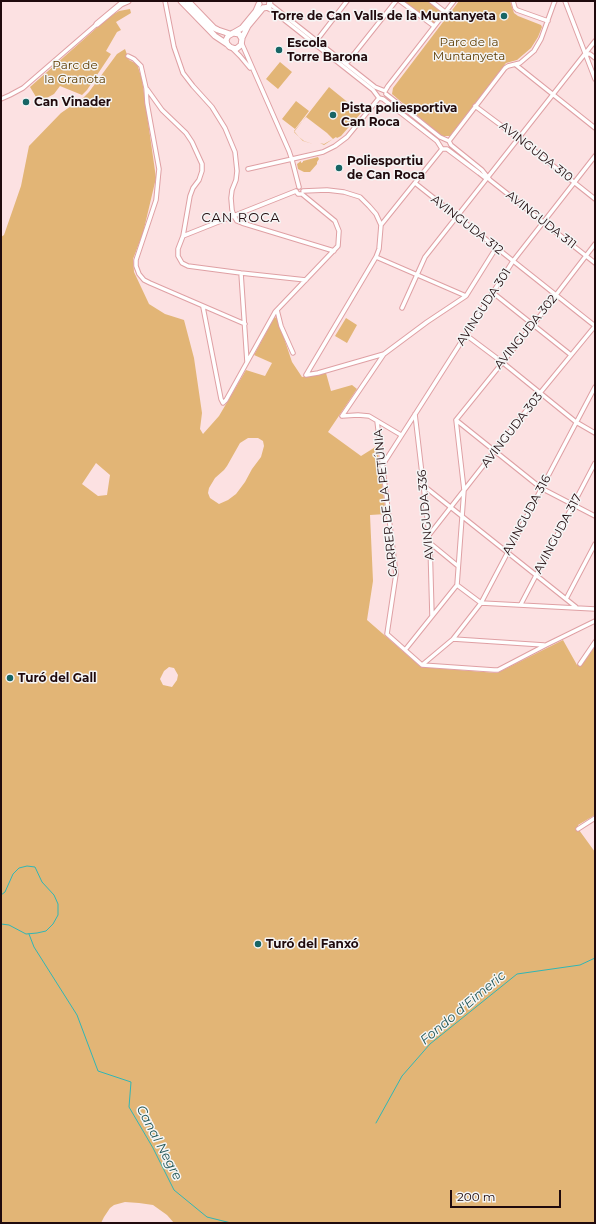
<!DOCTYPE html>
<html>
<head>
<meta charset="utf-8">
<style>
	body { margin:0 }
	#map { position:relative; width:596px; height:1224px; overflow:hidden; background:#fce1e2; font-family:Montserrat,sans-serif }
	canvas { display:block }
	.frame { position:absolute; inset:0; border:2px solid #200a0d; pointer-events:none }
	.scale { position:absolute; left:450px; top:1190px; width:111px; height:18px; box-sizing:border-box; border:2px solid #200a0d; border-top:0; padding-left:5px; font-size:12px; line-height:14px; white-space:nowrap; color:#200a0d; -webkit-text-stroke:3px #f5f5f5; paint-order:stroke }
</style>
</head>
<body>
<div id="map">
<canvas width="596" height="1224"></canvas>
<div class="frame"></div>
<div class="scale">200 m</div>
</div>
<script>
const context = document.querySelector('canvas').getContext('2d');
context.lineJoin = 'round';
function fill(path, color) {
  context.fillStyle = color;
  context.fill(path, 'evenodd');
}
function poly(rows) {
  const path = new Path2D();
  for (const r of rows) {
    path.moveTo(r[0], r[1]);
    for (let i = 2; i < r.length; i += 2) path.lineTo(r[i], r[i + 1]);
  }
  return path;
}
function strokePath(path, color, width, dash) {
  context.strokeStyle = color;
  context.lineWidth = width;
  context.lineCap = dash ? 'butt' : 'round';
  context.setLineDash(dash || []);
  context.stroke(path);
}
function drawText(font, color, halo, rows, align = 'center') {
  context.font = font + ' Montserrat,sans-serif';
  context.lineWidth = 3;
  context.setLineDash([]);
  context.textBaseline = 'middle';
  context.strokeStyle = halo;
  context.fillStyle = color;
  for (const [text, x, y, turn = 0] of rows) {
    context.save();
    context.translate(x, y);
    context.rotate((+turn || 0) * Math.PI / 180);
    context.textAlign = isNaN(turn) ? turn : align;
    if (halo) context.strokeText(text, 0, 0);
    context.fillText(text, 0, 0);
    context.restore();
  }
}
fill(poly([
	[403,1,428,1,440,10,441,12,440,15,435,23,431,23],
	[459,1,510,1,514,13,518,16,541,25,542,27,538,37,531,48,517,60,506,63,450,136,441,136,392,94,393,88],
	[130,9,131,13,116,22,121,30,117,32,106,51,111,54,87,90,82,95,60,86,54,94,45,99,36,97,30,87,109,17,119,11],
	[125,49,129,60,137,64,142,79,156,178,143,233,133,259,134,272,149,304,165,314,184,320,194,358,202,413,200,429,203,434,219,416,246,370,265,376,272,363,254,355,274,318,277,317,292,362,302,377,326,373,331,391,352,385,357,389,328,432,361,456,377,446,386,514,370,515,373,581,367,620,421,667,497,673,563,640,577,665,595,638,595,815,578,825,579,830,595,852,595,1223,174,1223,167,1215,153,1205,139,1203,125,1202,114,1205,110,1208,104,1217,101,1223,1,1223,1,237,4,235,21,186,29,146,61,113,83,98,89,92,117,54],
	[248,438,258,438,263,441,264,446,261,457,252,469,245,482,236,494,228,500,219,504,210,498,208,493,209,488,215,478,224,470,227,466,240,443],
	[96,463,110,475,107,495,98,496,82,484],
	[169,667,174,668,178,675,177,680,172,687,163,685,160,679,164,671],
	[280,62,292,72,278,89,266,79],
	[329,87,361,113,341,136,337,138,336,137,324,145,320,143,313,144,303,141,294,132],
	[306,117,327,133,333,139,324,144,320,143,313,144,304,141,299,137,294,131],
	[296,101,309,111,295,129,282,119],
	[318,157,319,159,317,162,317,164,310,172,304,172,298,169,297,164,301,161,301,163,303,162,303,161],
	[346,318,357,325,347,343,335,336]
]), '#e2b576');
strokePath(poly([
	[1,895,5,892,13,874,19,868,27,866,35,867,42,882,54,895,58,904,58,915,53,924,46,931,37,933,26,934,9,925,1,924],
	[29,934,34,947,77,1015,98,1071,131,1082,129,1107,153,1148,174,1190,207,1217,231,1223],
	[376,1123,402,1076,430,1044,517,974,580,965,595,958]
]), '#31b5b5', 1);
const street = poly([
	[165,1,174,47,183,73,193,86,212,107,225,128,235,152,237,171,236,180,232,190,231,198,232,210,234,216,237,221,242,223,334,251],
	[400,1,434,26],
	[431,1,445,12],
	[513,1,515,8,517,10,548,21],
	[565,1,595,79],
	[270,4,375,87,385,91],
	[267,8,273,11,373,90,379,98,383,99,437,141,442,149],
	[317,40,347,1],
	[242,44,289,151,292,160,299,187],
	[233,49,240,56,250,68],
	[585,54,590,54,595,58],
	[128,56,134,59,141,66,143,75,146,88,147,103,159,169,156,200,136,260,136,266,139,274,144,280,150,283,245,324],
	[346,64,396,1],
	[516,65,595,128],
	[147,89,162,110,186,133,192,142,202,164,202,171,199,180,193,188,190,196,183,236],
	[385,91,388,86,454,1],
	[386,94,440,137,449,141,451,145,482,170,490,180,595,263],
	[1,99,10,95,23,88,97,24],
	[475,106,522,141,595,199],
	[449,141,505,68,508,66,520,63,534,51,541,39,554,3,555,1],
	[442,149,447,149,479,173,484,177,488,178],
	[248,169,323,152,335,146,347,137,379,98],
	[415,183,595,326,540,393,429,535],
	[296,191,183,236,178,249,178,256,182,263,188,266,241,273,306,280],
	[303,191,327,190,344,192,360,197,369,206,376,214,381,225,379,249,376,257,306,375],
	[381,225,442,149],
	[376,257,466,296],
	[241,273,247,362],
	[492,292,571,355],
	[203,307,221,399,223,403,226,400,275,312,338,246,339,231,335,221,302,194,298,194,296,191],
	[402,308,425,257,595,41],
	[277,310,281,326,293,353],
	[466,335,502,362,576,422,595,433],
	[306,375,318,373,384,354,427,322,466,296,496,248],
	[415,414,430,543,432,616],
	[342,416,384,354],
	[342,416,358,415,369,416,401,435],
	[456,420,536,321,595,244],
	[456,420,541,488,595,516],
	[456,420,464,490,457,585],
	[377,421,396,574,387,634,422,665,494,670,498,670,546,645,595,621],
	[382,466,513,261,595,156],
	[424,486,576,607],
	[430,543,458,566],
	[457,585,481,603,595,609],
	[566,599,595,544],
	[521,604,595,463],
	[453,639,544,645],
	[405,650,457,585],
	[580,664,595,642],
	[422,665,453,639,481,603,595,387],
	[578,829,595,818]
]);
const secondary = poly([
	[181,1,215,36,227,44,230,47,236,49,241,45,242,39,239,34,233,33],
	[188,1,214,28,218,30,230,34],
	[263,8,269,7,270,1],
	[97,24,121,4,128,1],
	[242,38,248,26,263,8],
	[227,44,226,40,228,36,242,28,256,11,259,4]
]);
strokePath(street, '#dfa0a4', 5.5);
strokePath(secondary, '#dfa0a4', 7);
strokePath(street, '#fff', 3.5);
strokePath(secondary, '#fff', 5);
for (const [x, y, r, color] of [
	[504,16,4,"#176565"],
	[279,50,4,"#176565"],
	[26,102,4,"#176565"],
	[333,115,4,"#176565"],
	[339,168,4,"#176565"],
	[10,678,4,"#176565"],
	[258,944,4,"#176565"]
]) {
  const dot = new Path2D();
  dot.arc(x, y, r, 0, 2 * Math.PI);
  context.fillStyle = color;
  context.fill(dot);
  strokePath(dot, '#f5f5f5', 1.5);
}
drawText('bold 12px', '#200a0d', '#f5f5f5', [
	["Torre de Can Valls de la Muntanyeta",496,16,"right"],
	["Escola",287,43],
	["Torre Barona",287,57],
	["Can Vinader",34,102],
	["Pista poliesportiva",341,108],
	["Can Roca",341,122],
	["Poliesportiu",347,161],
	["de Can Roca",347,175],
	["Turó del Gall",18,678],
	["Turó del Fanxó",266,944]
], 'left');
drawText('12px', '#5d3c00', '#f5f5f5', [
	["Parc de la",469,42],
	["Muntanyeta",469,56],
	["Parc de",75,65],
	["la Granota",75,79]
]);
drawText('12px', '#200a0d', '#f5f5f5', [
	["AVINGUDA 310",536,152,38],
	["AVINGUDA 311",541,220,38],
	["AVINGUDA 312",467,225,38],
	["AVINGUDA 301",484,307,-57],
	["AVINGUDA 302",526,332,-51],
	["AVINGUDA 303",512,430,-52],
	["CARRER DE LA PETÚNIA",386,503,-96],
	["AVINGUDA 336",426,515,-95],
	["AVINGUDA 316",527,515,-62],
	["AVINGUDA 317",558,534,-62]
]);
context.letterSpacing = '1px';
drawText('13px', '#200a0d', '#f5f5f5', [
	["CAN ROCA",241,218]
]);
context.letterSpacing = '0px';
drawText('italic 13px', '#225757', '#f5f5f5', [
	["Fondo d'Eimeric",463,1008,-40],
	["Canal Negre",159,1143,62]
]);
</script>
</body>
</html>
